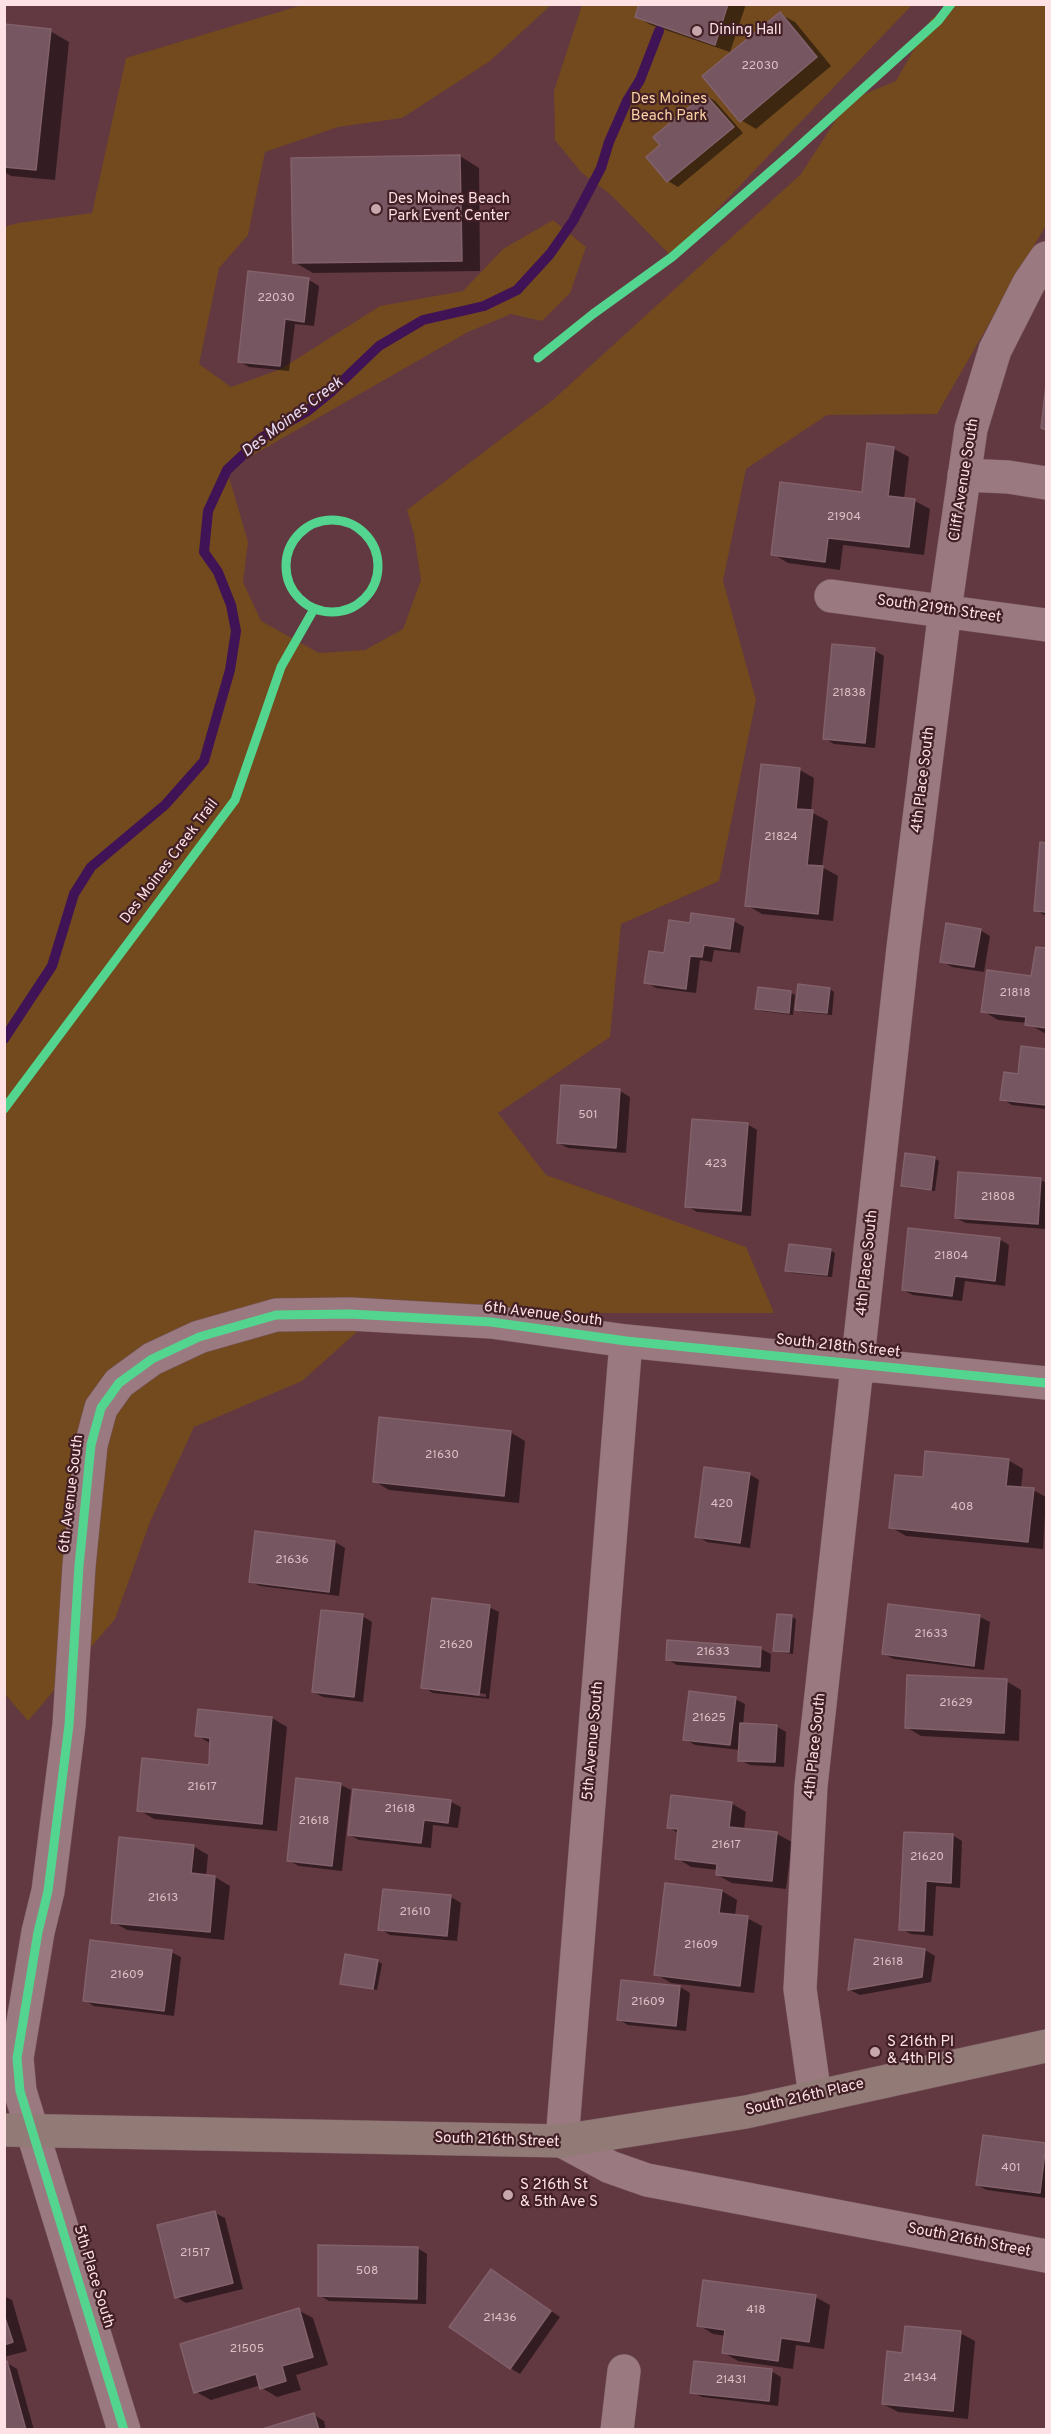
<!DOCTYPE html>
<html>
<head>
<meta charset="utf-8">
<style>
	body { margin:0 }
	#map { position:relative; width:1051px; height:2434px; overflow:hidden; background:#623841; font-family:Overpass,sans-serif }
	canvas { display:block }
	.frame { position:absolute; inset:0; border:6px solid #fee1e5; pointer-events:none }
</style>
</head>
<body>
<div id="map">
<canvas width="1051" height="2434"></canvas>
<div class="frame"></div>
</div>
<script>
const context = document.querySelector('canvas').getContext('2d');
context.lineJoin = 'round';
function fill(path, color) {
  context.fillStyle = color;
  context.fill(path, 'evenodd');
}
function poly(rows) {
  const path = new Path2D();
  for (const r of rows) {
    if (r.length === 3) {
      path.moveTo(r[0] + r[2], r[1]);
      path.arc(r[0], r[1], r[2], 0, 2 * Math.PI);
      continue;
    }
    path.moveTo(r[0], r[1]);
    for (let i = 2; i < r.length; i += 2) path.lineTo(r[i], r[i + 1]);
  }
  return path;
}
function strokePath(path, color, width, dash) {
  context.strokeStyle = color;
  context.lineWidth = width;
  context.lineCap = dash ? 'butt' : 'round';
  context.setLineDash(dash || []);
  context.stroke(path);
}
function drawText(font, color, halo, rows, align = 'center') {
  context.font = font + ' Overpass,sans-serif';
  context.lineWidth = 4.5;
  context.setLineDash([]);
  context.textBaseline = 'middle';
  context.strokeStyle = halo;
  context.fillStyle = color;
  for (const [text, x, y, turn = 0] of rows) {
    context.save();
    context.translate(x, y);
    context.rotate((+turn || 0) * Math.PI / 180);
    context.textAlign = isNaN(turn) ? turn : align;
    if (halo) context.strokeText(text, 0, 0);
    context.fillText(text, 0, 0);
    context.restore();
  }
}
fill(poly([
	[302,5,551,5,490,61,402,118,338,127,265,152,248,235,219,268,199,364,231,387,281,369,380,306,463,291,503,249,553,220,586,247,570,293,542,321,511,314,468,332,227,470,248,542,243,582,261,621,319,653,365,650,403,629,421,580,414,534,407,510,554,399,801,174,848,101,896,81,931,19,953,5,1046,5,1046,225,937,414,827,415,746,469,723,581,756,700,719,881,621,924,610,1037,498,1113,546,1175,746,1247,774,1313,378,1313,302,1381,194,1427,150,1522,115,1619,28,1721,4,1693,4,227,18,223,92,213,126,58],
	[582,5,912,5,672,257,611,195,581,172,555,140,554,91]
]), '#724a1e');
fill(poly([
	[641,4,746,4,730,52,651,25,637,17],
	[780,14,795,22,831,66,756,129,741,120],
	[4,26,50,31,69,42,55,180,11,176,4,172],
	[705,95,715,101,743,133,678,187,668,181,648,157,662,146],
	[460,156,479,168,480,271,313,273,294,262],
	[309,280,319,286,314,326,295,324,289,371,249,367,239,361],
	[868,445,894,449,909,457,904,499,915,501,930,509,924,555,843,545,840,570,788,563,773,554,863,494],
	[874,650,884,656,875,748,834,744,824,738],
	[800,770,814,778,811,812,828,821,822,867,838,876,833,921,762,914,747,905],
	[1041,844,1046,845,1046,916,1035,910],
	[734,921,744,927,740,953,714,950,712,962,700,960,696,993,656,988,646,982,691,925],
	[980,930,990,936,984,972,952,967,942,961],
	[1037,948,1046,949,1046,1034,1027,1023,998,1020,983,1011,1033,978],
	[759,989,791,993,795,995,793,1015,761,1011,756,1008],
	[830,989,834,992,832,1015,802,1012,797,1009],
	[1022,1048,1046,1051,1046,1109,1012,1105,1002,1099,1019,1076],
	[620,1091,630,1097,626,1153,568,1148,558,1143],
	[747,1124,757,1130,751,1216,697,1212,687,1206],
	[934,1158,939,1161,935,1191,907,1188,903,1185],
	[1041,1180,1046,1183,1046,1229,966,1223,956,1218],
	[999,1239,1009,1245,1005,1286,965,1281,962,1301,913,1295,903,1290],
	[830,1250,835,1253,832,1277,792,1273,787,1270],
	[510,1432,525,1441,519,1503,389,1490,374,1481],
	[1008,1460,1023,1469,1021,1489,1033,1490,1046,1497,1043,1549,906,1536,891,1527,924,1479],
	[749,1474,759,1480,750,1548,707,1542,697,1536],
	[335,1542,345,1548,339,1596,260,1586,250,1581],
	[889,1606,980,1617,990,1622,984,1670,894,1659,884,1654],
	[489,1607,499,1612,489,1699,433,1693,423,1687],
	[431,1687,486,1694,486,1697,431,1690],
	[362,1616,372,1622,363,1702,323,1697,313,1692],
	[792,1617,796,1619,793,1654,779,1652,775,1650],
	[761,1649,771,1654,770,1672,677,1665,667,1659],
	[1006,1681,1021,1690,1019,1741,921,1736,906,1727],
	[735,1699,745,1704,743,1725,776,1726,786,1732,784,1767,750,1765,740,1760,740,1750,695,1745,685,1739],
	[272,1718,287,1727,277,1831,154,1819,139,1810,211,1766,211,1744,197,1735],
	[341,1785,351,1790,342,1871,299,1866,289,1861],
	[451,1802,461,1807,458,1828,433,1825,431,1848,359,1840,349,1835],
	[731,1803,746,1812,744,1830,777,1834,792,1842,786,1889,732,1883,717,1875,718,1870,691,1867,677,1858,679,1833,669,1828],
	[906,1833,952,1835,962,1841,960,1888,936,1886,933,1936,911,1934,901,1929],
	[193,1846,208,1855,206,1876,215,1877,230,1886,224,1940,127,1930,113,1922],
	[384,1890,451,1897,461,1903,457,1941,390,1935,380,1929],
	[722,1891,737,1900,735,1916,747,1918,762,1926,754,1993,671,1983,656,1974],
	[925,1950,935,1956,931,1982,860,1995,850,1990],
	[171,1952,181,1957,174,2016,94,2006,84,2000],
	[378,1961,382,1964,377,1990,342,1983],
	[680,1987,690,1993,686,2031,628,2025,618,2019],
	[985,2137,1046,2144,1046,2198,987,2190,977,2185],
	[215,2213,225,2218,243,2289,186,2303,176,2297],
	[417,2248,427,2254,426,2304,329,2301,319,2295],
	[501,2277,560,2317,520,2374,510,2368],
	[4,2296,12,2300,27,2351,4,2357],
	[815,2297,830,2305,824,2349,796,2345,793,2369,738,2361,723,2352,726,2336,713,2334,699,2325],
	[298,2310,313,2318,328,2365,296,2375,301,2390,277,2397,262,2388,261,2385,211,2400,196,2392],
	[960,2333,975,2341,968,2419,898,2412,883,2404,904,2354],
	[7,2363,17,2369,34,2430,4,2430],
	[771,2371,781,2377,778,2406,702,2397,692,2392],
	[314,2415,324,2421,326,2430,265,2430]
]), '#0007');
strokePath(poly([
	[4,1039,52,966,74,894,91,867,165,805,204,761,230,670,236,631,231,605,218,572,204,552,208,511,227,470,261,438,306,412,332,391,379,346,423,320,484,306,517,290,550,254,573,221,601,168,609,142,627,101,640,80,659,31]
]), '#401356', 10);
const building = poly([
	[639,4,728,4,715,45,635,17,639,4],
	[780,12,817,57,740,122,702,76,780,12],
	[4,24,51,29,36,170,4,167,4,24],
	[705,94,734,127,667,182,646,157,660,145,653,137,705,94],
	[460,155,462,261,293,263,291,158,460,155],
	[248,271,309,278,304,322,285,319,280,366,238,362,248,271],
	[1046,385,1046,430,1041,428,1046,385],
	[867,443,894,447,888,496,915,499,909,547,828,538,825,562,771,555,780,482,862,492,867,443],
	[832,644,875,648,865,743,823,739,832,644],
	[761,764,800,768,796,809,813,810,807,865,823,866,818,914,745,906,761,764],
	[1040,842,1046,843,1046,912,1034,911,1040,842],
	[691,913,734,919,730,949,704,945,702,957,690,956,686,989,644,983,649,951,664,953,669,920,690,923,691,913],
	[946,923,981,929,974,967,940,962,946,923],
	[1036,947,1046,948,1046,1028,1025,1025,1026,1017,981,1012,987,970,1031,976,1036,947],
	[798,984,830,988,827,1013,795,1010,798,984],
	[758,987,791,991,789,1013,755,1009,758,987],
	[1021,1046,1046,1049,1046,1105,1000,1100,1004,1072,1018,1074,1021,1046],
	[561,1085,620,1089,616,1148,557,1143,561,1085],
	[692,1119,748,1123,741,1211,685,1207,692,1119],
	[905,1153,935,1157,931,1190,901,1186,905,1153],
	[958,1172,1041,1178,1038,1224,955,1218,958,1172],
	[908,1228,1000,1238,995,1281,955,1276,952,1296,902,1290,908,1228],
	[789,1244,831,1249,827,1275,785,1271,789,1244],
	[379,1417,511,1431,504,1496,373,1482,379,1417],
	[925,1451,1009,1459,1006,1486,1034,1488,1028,1542,889,1528,895,1475,923,1477,925,1451],
	[704,1467,750,1473,740,1543,695,1537,704,1467],
	[255,1531,335,1541,329,1592,249,1582,255,1531],
	[432,1598,490,1605,479,1695,421,1688,432,1598],
	[888,1604,980,1615,974,1666,882,1654,888,1604],
	[321,1610,363,1614,354,1697,312,1692,321,1610],
	[777,1614,792,1615,789,1652,773,1651,777,1614],
	[667,1640,761,1647,760,1667,666,1660,667,1640],
	[907,1675,1007,1679,1004,1733,905,1728,907,1675],
	[689,1691,736,1697,730,1745,683,1740,689,1691],
	[198,1709,272,1717,262,1824,137,1811,142,1758,209,1765,210,1738,195,1736,198,1709],
	[740,1723,777,1725,775,1762,738,1761,740,1723],
	[296,1778,341,1783,332,1866,287,1861,296,1778],
	[353,1789,451,1800,448,1823,424,1820,421,1843,348,1835,353,1789],
	[671,1795,732,1802,729,1827,777,1832,772,1881,716,1875,717,1864,675,1859,678,1829,667,1828,671,1795],
	[904,1832,953,1834,951,1883,926,1881,924,1931,899,1930,904,1832],
	[119,1837,194,1845,191,1873,215,1876,210,1932,111,1923,119,1837],
	[665,1883,722,1890,719,1913,748,1916,740,1986,654,1975,665,1883],
	[383,1889,451,1895,447,1936,378,1930,383,1889],
	[855,1939,925,1949,922,1977,848,1990,855,1939],
	[90,1940,172,1950,164,2011,83,2001,90,1940],
	[345,1954,378,1960,373,1989,340,1984,345,1954],
	[621,1980,680,1986,676,2026,617,2020,621,1980],
	[983,2135,1046,2143,1040,2193,976,2185,983,2135],
	[215,2211,233,2283,175,2298,157,2225,215,2211],
	[318,2245,418,2247,417,2299,318,2296,318,2245],
	[491,2269,551,2311,510,2369,449,2327,491,2269],
	[703,2280,816,2295,809,2342,781,2338,778,2361,722,2353,725,2330,697,2326,703,2280],
	[299,2308,313,2357,282,2366,286,2381,260,2389,256,2374,194,2393,180,2344,299,2308],
	[4,2315,13,2342,4,2345,4,2315],
	[905,2326,961,2331,953,2411,882,2404,887,2351,902,2353,905,2326],
	[7,2361,26,2430,4,2430,4,2362,7,2361],
	[694,2361,772,2369,769,2401,690,2393,694,2361],
	[314,2413,319,2430,259,2430,314,2413]
]);
fill(building, '#765661');
strokePath(building, '#82616b', 1.5);
const minor = poly([
	[964,475,1008,477,1046,483],
	[831,596,1046,625],
	[626,1341,562,2141,610,2167,647,2180,1046,2256],
	[815,2096,800,1989,811,1786,903,948,945,610,971,429,995,350,1029,283,1046,258],
	[124,2430,20,2091,17,2058,38,1932,48,1891,69,1725,79,1566,91,1445,101,1408,119,1383,152,1359,199,1337,276,1315,350,1314,491,1322,626,1341,1046,1383],
	[617,2430,624,2371]
]);
const primary = poly([
	[4,2130,562,2141,746,2112,1046,2046]
]);
strokePath(minor, '#77565e', 34);
strokePath(primary, '#77565e', 34);
strokePath(minor, '#9b7980', 33);
strokePath(primary, '#927b77', 33);
strokePath(poly([
	[538,358,593,314,672,257,794,151,938,21,951,4],
	[332,566,46],
	[4,1109,235,800,281,667,314,609],
	[124,2430,20,2091,17,2058,38,1932,48,1891,69,1725,79,1566,91,1445,101,1408,119,1383,152,1359,199,1337,276,1315,350,1314,491,1322,626,1341,1046,1383]
]), '#53d58f', 9);
for (const [x, y, r, color] of [
	[697,31,6,"#c7a6ac"],
	[376,209,6,"#c7a6ac"],
	[875,2052,6,"#c7a6ac"],
	[508,2195,6,"#c7a6ac"]
]) {
  const dot = new Path2D();
  dot.arc(x, y, r, 0, 2 * Math.PI);
  context.fillStyle = color;
  context.fill(dot);
  strokePath(dot, '#421f25', 2);
}
drawText('12px', '#dcbec4', null, [
	["22030",760,67],
	["22030",276,299],
	["21904",844,518],
	["21838",849,694],
	["21824",781,838],
	["21818",1015,994],
	["501",588,1116],
	["423",716,1165],
	["21808",998,1198],
	["21804",951,1257],
	["21630",442,1456],
	["420",722,1505],
	["408",962,1508],
	["21636",292,1561],
	["21633",931,1635],
	["21620",456,1646],
	["21633",713,1653],
	["21629",956,1704],
	["21625",709,1719],
	["21617",202,1788],
	["21618",400,1810],
	["21618",314,1822],
	["21617",726,1846],
	["21620",927,1858],
	["21613",163,1899],
	["21610",415,1913],
	["21609",701,1946],
	["21618",888,1963],
	["21609",127,1976],
	["21609",648,2003],
	["401",1011,2169],
	["21517",195,2254],
	["508",367,2272],
	["418",756,2311],
	["21436",500,2319],
	["21505",247,2350],
	["21434",920,2379],
	["21431",731,2381]
]);
drawText('15px', '#fee1e5', '#421f25', [
	["Dining Hall",709,31],
	["Des Moines Beach",388,200],
	["Park Event Center",388,217],
	["S 216th Pl",887,2043],
	["& 4th Pl S",887,2060],
	["S 216th St",520,2186],
	["& 5th Ave S",520,2203]
], 'left');
drawText('15px', '#fad2a5', '#421f25', [
	["Des Moines",669,100],
	["Beach Park",669,117]
]);
drawText('15px', '#fee1e5', '#421f25', [
	["Cliff Avenue South",965,480,-81],
	["South 219th Street",939,610,8],
	["4th Place South",924,780,-83],
	["Des Moines Creek Trail",170,862,-53],
	["4th Place South",868,1263,-84],
	["6th Avenue South",543,1315,7],
	["South 218th Street",838,1347,6],
	["6th Avenue South",72,1494,-83],
	["5th Avenue South",594,1741,-85],
	["4th Place South",816,1746,-84],
	["South 216th Place",805,2098,-13],
	["South 216th Street",497,2141,2],
	["South 216th Street",969,2241,11],
	["5th Place South",93,2277,73]
]);
drawText('italic 16px', '#eadcf6', '#421f25', [
	["Des Moines Creek",293,418,-37]
]);
</script>
</body>
</html>
